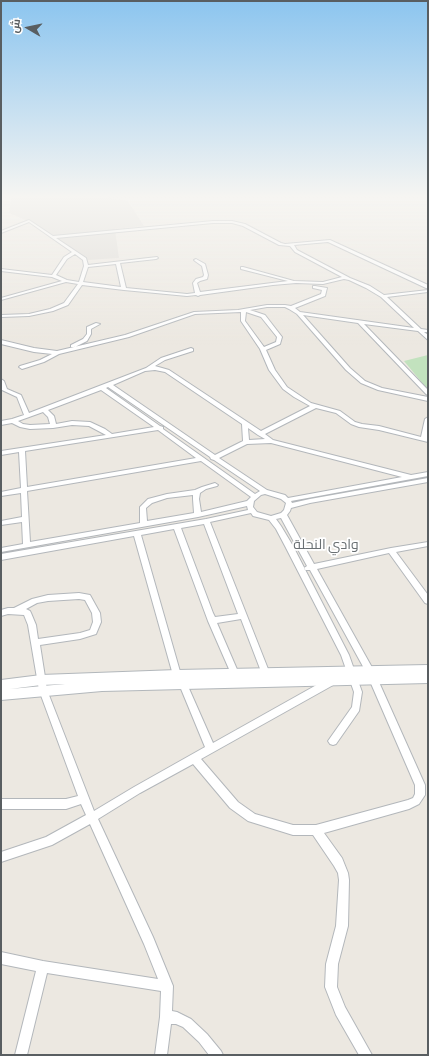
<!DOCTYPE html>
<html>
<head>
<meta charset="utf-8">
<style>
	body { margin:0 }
	#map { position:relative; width:429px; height:1056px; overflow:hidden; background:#ece8e1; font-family:"Sofia Sans Condensed",Cairo,sans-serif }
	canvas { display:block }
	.frame { position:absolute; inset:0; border:2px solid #595e61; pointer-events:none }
	.north { position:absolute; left:8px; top:8px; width:40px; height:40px; -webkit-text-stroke:3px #fff; paint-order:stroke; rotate:279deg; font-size:11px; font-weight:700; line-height:16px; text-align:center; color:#595e61 }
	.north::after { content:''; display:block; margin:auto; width:14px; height:18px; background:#595e61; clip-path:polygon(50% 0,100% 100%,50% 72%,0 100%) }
</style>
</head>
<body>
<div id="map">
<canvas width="429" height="1056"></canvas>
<div class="frame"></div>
<div class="north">ش</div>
</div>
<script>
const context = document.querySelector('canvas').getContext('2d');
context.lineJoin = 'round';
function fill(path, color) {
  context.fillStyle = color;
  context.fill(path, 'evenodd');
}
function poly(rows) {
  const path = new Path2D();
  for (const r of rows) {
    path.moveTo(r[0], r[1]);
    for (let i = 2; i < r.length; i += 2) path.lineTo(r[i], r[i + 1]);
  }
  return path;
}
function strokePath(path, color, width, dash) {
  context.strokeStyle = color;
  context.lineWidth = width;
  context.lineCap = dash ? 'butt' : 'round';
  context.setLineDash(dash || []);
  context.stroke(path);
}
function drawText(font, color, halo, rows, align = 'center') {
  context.font = font + ' "Sofia Sans Condensed",Cairo,sans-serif';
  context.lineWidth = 3.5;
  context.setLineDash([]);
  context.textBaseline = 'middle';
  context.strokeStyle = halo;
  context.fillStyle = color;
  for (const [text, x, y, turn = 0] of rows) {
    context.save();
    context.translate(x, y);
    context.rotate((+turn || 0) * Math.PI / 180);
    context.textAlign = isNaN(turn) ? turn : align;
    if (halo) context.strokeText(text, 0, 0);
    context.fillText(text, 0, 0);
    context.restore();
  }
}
fill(poly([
	[11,197,102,197,128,201,144,226,115,229,119,258,88,260,34,224,9,213]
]), '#dddad5');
fill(poly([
	[428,355,428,390,404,361]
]), '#c2e2be');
const minor = poly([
	[29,220,53,236,213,221,232,221,245,224,281,243,285,244,330,240,428,285,428,288,426,288,328,242,294,245,297,250,350,278,370,286,384,295,428,290,428,292,387,297,421,329,428,330,428,332,424,332,428,335,428,340,418,331,364,324,428,390,428,395,426,394,358,323,303,315,350,368,365,381,382,388,428,397,428,401,378,390,361,383,346,370,297,314,289,309,285,307,267,307,250,310,265,315,282,337,280,344,266,350,275,370,287,387,311,403,340,411,355,422,362,424,379,426,421,437,425,419,428,417,428,442,379,430,359,427,351,424,336,413,316,408,265,434,273,440,411,475,428,472,428,476,291,501,292,503,310,499,428,478,428,482,310,503,291,508,290,511,287,515,314,564,391,548,428,542,428,546,396,552,428,595,428,604,425,603,389,553,317,569,374,671,425,785,425,795,419,804,409,809,324,833,342,858,348,873,349,880,348,926,338,964,337,987,345,1007,372,1055,359,1055,336,1015,325,987,326,964,336,926,339,880,338,873,334,866,313,835,293,835,248,821,230,808,193,764,140,793,98,819,153,937,173,986,172,1011,177,1012,191,1019,207,1034,221,1051,223,1055,209,1055,199,1042,183,1027,176,1024,171,1024,167,1055,155,1055,160,1017,161,991,47,973,27,1055,15,1055,36,971,1,964,1,952,43,961,158,979,144,944,90,824,52,845,1,862,1,852,46,837,86,815,81,804,66,809,1,809,1,799,66,799,78,796,39,690,28,625,24,615,8,614,1,616,1,610,8,608,14,608,32,599,48,595,79,593,90,595,100,613,101,622,96,634,80,639,40,645,47,690,94,811,134,787,205,747,179,684,180,681,183,680,186,681,187,684,213,743,329,678,332,677,335,678,336,681,335,684,201,759,238,802,255,814,293,825,316,825,408,800,413,798,415,794,415,785,366,672,310,570,305,570,304,568,307,566,281,518,276,519,281,526,293,546,349,655,362,692,359,711,336,744,333,745,330,744,328,741,352,707,354,692,341,655,285,546,276,529,269,520,253,516,251,513,210,522,270,674,269,676,266,677,263,676,262,674,241,619,217,623,239,674,238,676,235,677,232,676,208,621,174,529,141,535,181,675,180,677,177,678,174,677,173,675,134,536,1,560,1,554,206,519,248,510,247,506,198,517,1,552,1,548,23,544,22,522,1,525,1,521,22,517,21,493,1,496,1,492,21,488,19,452,1,455,1,451,106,435,89,426,72,425,53,428,30,429,20,427,12,423,1,425,1,421,12,419,24,415,17,397,2,390,1,387,1,379,4,381,7,389,21,395,29,413,146,368,161,358,191,348,193,349,193,351,165,360,155,366,169,370,261,431,310,406,294,397,283,389,269,370,260,349,241,321,241,312,195,314,129,337,59,354,44,362,22,369,19,367,20,366,40,360,52,354,34,352,1,344,1,340,34,348,57,351,125,335,194,312,238,310,267,305,285,305,291,306,321,294,322,290,313,288,313,286,315,286,327,288,325,296,295,308,300,312,414,328,381,297,366,288,349,280,344,279,323,284,296,283,273,285,200,295,198,296,196,295,187,296,124,290,82,285,68,305,53,311,29,316,1,317,1,315,29,314,50,309,64,303,78,284,66,282,1,300,1,298,62,281,52,277,1,271,1,269,52,275,64,257,72,252,29,222,1,233,1,231,29,220],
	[213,223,232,223,243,226,279,245,290,246,295,252,342,277,323,282,294,281,243,267,241,267,241,269,288,281,200,292,197,283,200,281,207,279,208,275,205,264,196,259,194,260,195,261,202,266,204,275,203,277,196,279,193,283,195,293,187,294,126,288,120,263,156,259,158,258,157,257,88,265,86,258,56,238,213,223],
	[75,254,83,260,84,266,79,282,67,280,56,275,67,259,75,254],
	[116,264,121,287,83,282,88,267,116,264],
	[246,312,261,317,277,337,276,342,264,347,245,321,246,312],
	[155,370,165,372,242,424,243,441,215,455,113,385,145,371,155,370],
	[108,387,210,457,211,459,214,460,260,491,255,494,163,429,163,427,160,426,106,388,108,387],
	[101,390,154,427,112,434,105,429,90,422,72,421,56,424,54,416,48,410,101,390],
	[43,412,48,417,50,424,30,425,23,424,18,421,43,412],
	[248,428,258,435,265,439,249,440,248,428],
	[158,430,196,458,27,487,25,451,158,430],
	[271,443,402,477,288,498,285,495,267,490,219,458,247,444,271,443],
	[201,461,251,497,247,501,201,512,199,499,200,493,206,489,217,486,218,485,215,483,202,487,195,490,167,494,148,499,140,507,140,523,30,542,27,491,201,461],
	[265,494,281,499,286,503,284,510,281,513,271,516,257,512,253,507,254,501,261,495,265,494],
	[193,495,193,499,194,513,147,521,146,508,152,503,167,498,193,495],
	[204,524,238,614,215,617,213,613,181,528,204,524],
	[79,599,85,600,92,613,93,622,90,630,80,633,38,639,36,625,31,613,30,611,26,609,37,603,48,601,79,599],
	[96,323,100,324,91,329,91,334,87,341,75,347,71,347,71,345,83,339,87,334,87,327,96,323]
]);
const secondary = poly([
	[428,665,428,683,102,691,1,700,1,680,41,675,177,670,428,665],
	[65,684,10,689,41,685,65,684]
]);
strokePath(minor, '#b3b7bb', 2);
strokePath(secondary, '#b2b7bb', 2);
fill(minor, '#fff');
fill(secondary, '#fff');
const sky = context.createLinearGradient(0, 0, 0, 345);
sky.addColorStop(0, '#8cc5ef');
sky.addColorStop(0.57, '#f6f5f2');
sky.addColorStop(1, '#f6f5f200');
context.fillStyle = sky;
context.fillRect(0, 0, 429, 345);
drawText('14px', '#6a7073', '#fff', [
	["وادي النحلة",326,545]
]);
</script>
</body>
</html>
